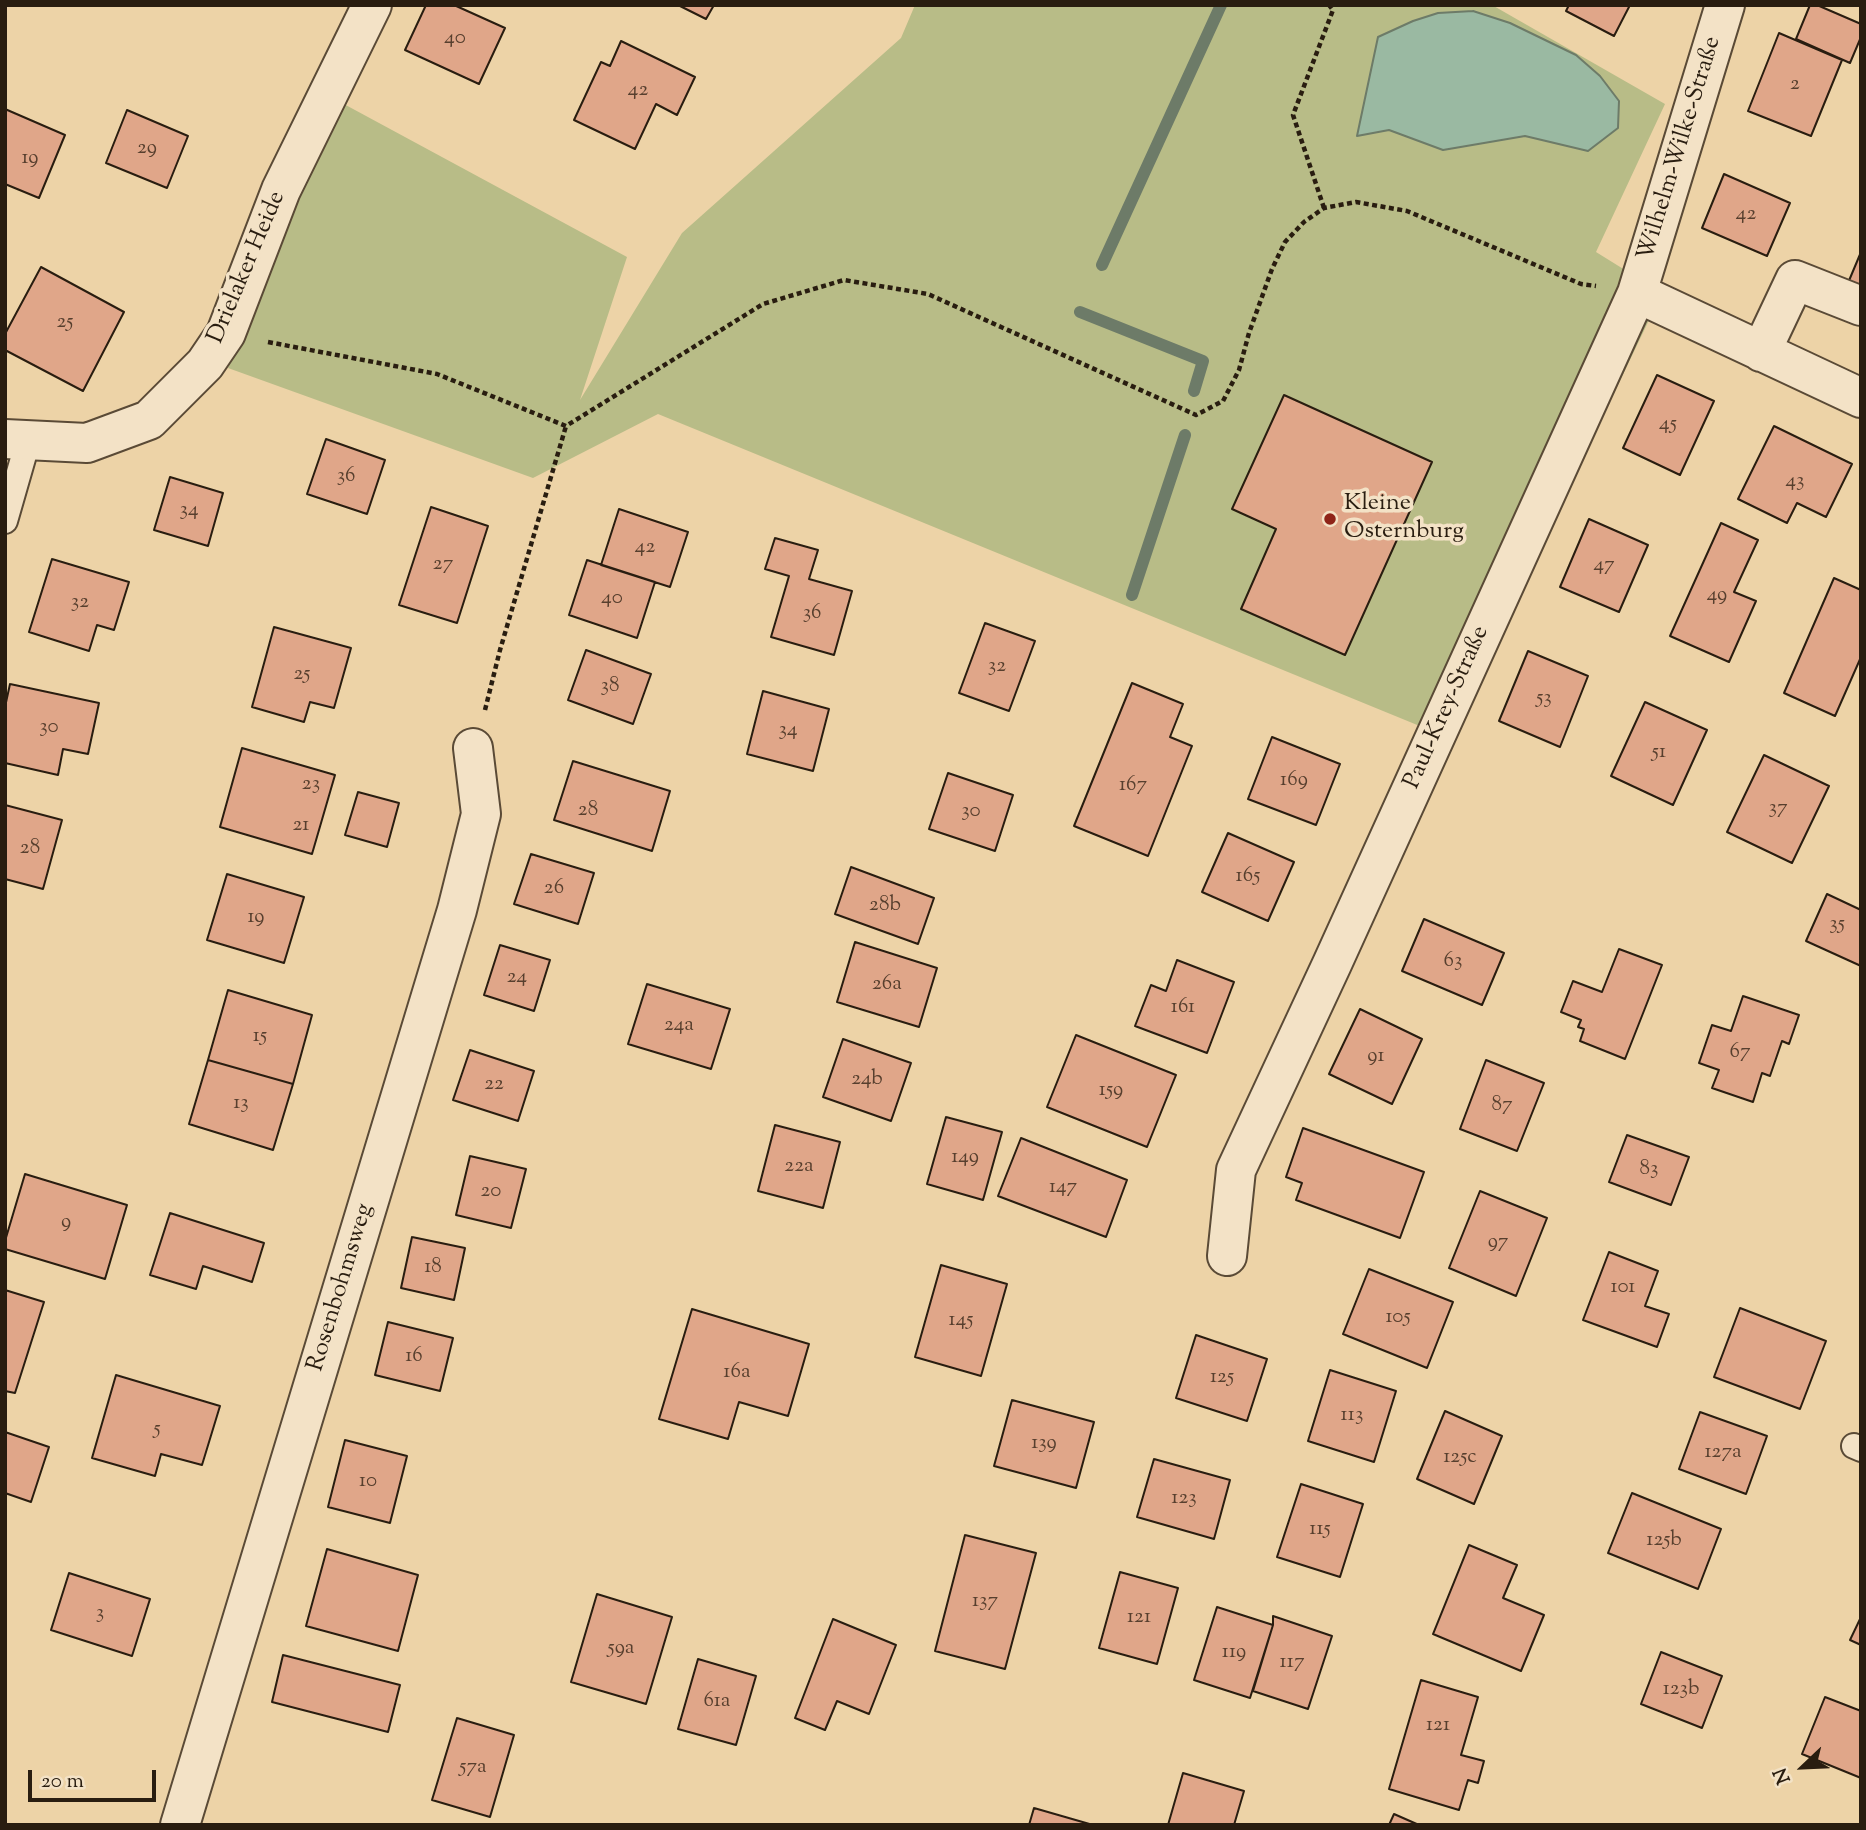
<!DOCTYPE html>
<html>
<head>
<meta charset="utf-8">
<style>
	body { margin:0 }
	#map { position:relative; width:1866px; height:1830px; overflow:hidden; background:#edd3a7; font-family:"Sorts Mill Goudy",serif }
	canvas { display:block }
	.frame { position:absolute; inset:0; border:7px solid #291d10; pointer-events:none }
	.north { position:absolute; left:1768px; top:1732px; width:70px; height:70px; -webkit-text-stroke:5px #f3e2c6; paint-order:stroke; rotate:247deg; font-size:19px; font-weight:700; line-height:28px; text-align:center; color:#291d10 }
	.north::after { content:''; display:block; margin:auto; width:24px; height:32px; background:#291d10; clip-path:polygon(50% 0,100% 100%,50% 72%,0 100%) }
	.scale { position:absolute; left:28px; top:1770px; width:128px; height:32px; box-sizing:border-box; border:4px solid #291d10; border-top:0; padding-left:9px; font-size:21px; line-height:24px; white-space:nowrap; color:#291d10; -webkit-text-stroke:5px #f3e2c6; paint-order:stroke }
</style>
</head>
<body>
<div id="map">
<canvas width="1866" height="1830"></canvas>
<div class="frame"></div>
<div class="north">N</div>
<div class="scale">20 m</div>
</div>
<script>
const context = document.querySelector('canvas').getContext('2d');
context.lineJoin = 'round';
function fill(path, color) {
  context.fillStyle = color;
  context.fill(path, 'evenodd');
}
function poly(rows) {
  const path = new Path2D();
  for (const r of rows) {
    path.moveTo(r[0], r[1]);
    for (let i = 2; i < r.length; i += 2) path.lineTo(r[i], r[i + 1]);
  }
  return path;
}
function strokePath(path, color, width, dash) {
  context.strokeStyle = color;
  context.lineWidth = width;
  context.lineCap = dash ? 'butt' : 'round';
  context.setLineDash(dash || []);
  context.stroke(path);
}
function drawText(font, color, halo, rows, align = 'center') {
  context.font = font + ' "Sorts Mill Goudy",serif';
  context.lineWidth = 7;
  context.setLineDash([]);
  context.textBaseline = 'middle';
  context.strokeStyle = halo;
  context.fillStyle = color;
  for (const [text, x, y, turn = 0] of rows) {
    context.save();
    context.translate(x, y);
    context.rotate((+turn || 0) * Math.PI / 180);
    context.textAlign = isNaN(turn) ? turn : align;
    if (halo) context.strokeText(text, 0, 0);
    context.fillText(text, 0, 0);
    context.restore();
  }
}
fill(poly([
	[915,5,1492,5,1665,104,1596,252,1662,293,1449,738,658,414,533,478,228,368,248,314,342,103,627,257,580,400,682,233,901,38],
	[1473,11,1576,55,1599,76,1619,101,1588,151,1525,136,1443,150,1389,130,1357,136,1378,38,1413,21,1438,13]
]), '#b8bc87');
const water = poly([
	[1473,11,1510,23,1576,55,1600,76,1619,101,1618,128,1588,151,1525,136,1443,150,1389,130,1357,136,1378,37,1413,21,1438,13,1473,11]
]);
fill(water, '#9ab9a2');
strokePath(water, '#6d7b68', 2);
strokePath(poly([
	[1102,265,1221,5],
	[1080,312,1203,361,1194,391],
	[1132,595,1185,435]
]), '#6d7b68', 12);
const building = poly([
	[426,5,454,5,505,28,479,84,405,50,426,5],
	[678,5,714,5,706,19,678,5],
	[1569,5,1630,5,1614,36,1566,11,1569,5],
	[1810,5,1817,5,1861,24,1861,37,1850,63,1796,39,1810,5],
	[1779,33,1842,60,1811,136,1748,111,1779,33],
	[621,41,695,77,677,115,656,104,635,149,574,120,601,62,610,66,621,41],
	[5,109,65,135,39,198,5,184,5,109],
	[127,110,188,136,167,188,106,163,127,110],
	[1724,174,1790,203,1767,256,1702,228,1724,174],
	[1861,252,1861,288,1848,283,1861,252],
	[41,267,124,312,83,391,5,350,5,334,41,267],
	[1657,375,1714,401,1680,475,1623,448,1657,375],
	[1284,395,1432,462,1345,655,1241,609,1276,529,1232,509,1284,395],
	[1774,426,1852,464,1826,517,1797,503,1787,523,1738,499,1774,426],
	[326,439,385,460,367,514,307,494,326,439],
	[170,477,223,493,208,546,154,530,170,477],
	[431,507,488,526,457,623,399,605,431,507],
	[619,509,688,532,670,587,601,565,619,509],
	[1589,519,1648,545,1619,612,1560,587,1589,519],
	[1721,523,1758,540,1734,592,1756,601,1729,662,1670,636,1721,523],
	[775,538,818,550,809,579,852,591,834,655,771,637,789,576,765,569,775,538],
	[52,559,129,582,114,630,97,625,89,651,29,632,52,559],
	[587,560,655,582,637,638,569,615,587,560],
	[1834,578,1861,590,1861,657,1835,716,1784,693,1834,578],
	[985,623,1035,641,1009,711,959,693,985,623],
	[274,627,351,648,334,708,310,702,304,722,252,707,274,627],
	[586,650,651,674,633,724,568,700,586,650],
	[1528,651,1588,676,1560,747,1499,721,1528,651],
	[1132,683,1183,704,1170,737,1192,746,1148,856,1074,826,1132,683],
	[10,684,99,703,88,754,63,749,58,775,5,763,5,707,10,684],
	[763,691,829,709,813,771,747,754,763,691],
	[1645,702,1707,730,1673,805,1611,776,1645,702],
	[1272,737,1340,764,1316,825,1248,799,1272,737],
	[242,748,335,775,312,854,220,827,242,748],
	[1764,755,1829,786,1792,863,1727,832,1764,755],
	[573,761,670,791,652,851,554,820,573,761],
	[948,773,1013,795,995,851,929,829,948,773],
	[358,792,399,803,387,847,345,835,358,792],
	[5,805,62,820,43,889,5,879,5,805],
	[1228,833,1294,862,1268,921,1202,892,1228,833],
	[531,854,594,873,578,924,514,904,531,854],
	[851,867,934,898,918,944,835,914,851,867],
	[227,874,304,897,284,963,207,940,227,874],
	[1827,894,1861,910,1861,966,1806,941,1827,894],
	[1424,919,1504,953,1482,1005,1402,971,1424,919],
	[855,942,937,968,919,1027,837,1002,855,942],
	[500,945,550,960,534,1011,484,995,500,945],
	[1619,949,1662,965,1625,1059,1580,1041,1584,1029,1578,1027,1581,1020,1561,1012,1573,981,1602,992,1619,949],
	[1177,960,1234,982,1207,1053,1135,1026,1151,985,1166,991,1177,960],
	[647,984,730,1009,711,1069,628,1044,647,984],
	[228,990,312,1015,293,1084,208,1060,228,990],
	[1743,996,1799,1015,1789,1044,1782,1041,1770,1076,1762,1073,1753,1102,1712,1088,1719,1070,1699,1063,1712,1025,1731,1031,1743,996],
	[1360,1009,1422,1039,1392,1104,1329,1074,1360,1009],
	[1076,1035,1176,1075,1147,1147,1047,1107,1076,1035],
	[843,1039,911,1063,891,1121,823,1097,843,1039],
	[470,1050,534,1071,518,1121,453,1100,470,1050],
	[208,1060,293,1084,273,1150,189,1124,208,1060],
	[1486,1060,1544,1083,1517,1151,1460,1129,1486,1060],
	[946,1117,1002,1132,983,1200,927,1184,946,1117],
	[775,1125,840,1142,823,1208,758,1191,775,1125],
	[1303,1128,1424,1172,1400,1238,1296,1200,1302,1183,1286,1177,1303,1128],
	[1627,1135,1689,1157,1671,1205,1609,1182,1627,1135],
	[1021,1138,1127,1180,1106,1237,998,1196,1021,1138],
	[470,1156,526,1169,511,1228,456,1215,470,1156],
	[25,1174,127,1205,105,1279,5,1249,5,1241,25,1174],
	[1480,1191,1547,1218,1516,1296,1449,1268,1480,1191],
	[170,1213,264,1243,252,1282,203,1266,196,1289,150,1275,170,1213],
	[412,1237,465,1248,454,1300,401,1288,412,1237],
	[1609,1252,1658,1271,1645,1306,1669,1314,1657,1347,1583,1320,1609,1252],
	[941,1265,1007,1284,981,1376,915,1357,941,1265],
	[1369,1269,1453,1302,1427,1368,1343,1334,1369,1269],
	[5,1290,44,1302,15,1393,5,1391,5,1290],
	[1740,1308,1826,1341,1800,1409,1714,1377,1740,1308],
	[692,1309,809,1344,788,1416,739,1402,728,1439,659,1419,692,1309],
	[388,1322,453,1338,440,1391,375,1375,388,1322],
	[1196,1335,1267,1359,1247,1421,1176,1398,1196,1335],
	[1330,1370,1396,1391,1374,1462,1308,1441,1330,1370],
	[116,1375,220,1406,202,1465,161,1454,155,1476,92,1458,116,1375],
	[1012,1400,1094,1422,1076,1488,994,1466,1012,1400],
	[1445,1411,1502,1436,1474,1504,1417,1479,1445,1411],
	[1700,1412,1767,1436,1746,1494,1679,1469,1700,1412],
	[5,1432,49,1447,31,1502,5,1493,5,1432],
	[345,1440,407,1456,390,1523,328,1507,345,1440],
	[1154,1459,1230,1480,1214,1539,1137,1517,1154,1459],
	[1301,1484,1363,1504,1340,1577,1277,1557,1301,1484],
	[1632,1493,1721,1529,1698,1589,1608,1553,1632,1493],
	[965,1535,1036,1553,1005,1669,935,1651,965,1535],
	[1469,1545,1517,1565,1503,1598,1544,1615,1521,1671,1433,1634,1469,1545],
	[327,1549,418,1575,398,1651,306,1626,327,1549],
	[1120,1572,1178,1588,1157,1664,1099,1648,1120,1572],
	[69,1573,150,1599,132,1656,51,1630,69,1573],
	[597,1594,672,1617,646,1704,571,1682,597,1594],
	[1217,1607,1273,1625,1250,1698,1194,1680,1217,1607],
	[1273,1616,1332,1636,1308,1709,1253,1691,1273,1625,1273,1616],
	[1861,1617,1861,1645,1850,1640,1861,1617],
	[833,1619,896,1645,869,1714,837,1701,825,1730,795,1718,833,1619],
	[1661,1652,1722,1676,1702,1728,1641,1704,1661,1652],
	[283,1655,400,1685,388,1732,272,1702,283,1655],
	[698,1659,756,1676,736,1745,678,1729,698,1659],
	[1421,1680,1478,1697,1461,1755,1484,1761,1478,1783,1468,1780,1459,1810,1389,1789,1421,1680],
	[1825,1697,1861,1711,1861,1778,1802,1754,1825,1697],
	[457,1718,514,1735,490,1817,432,1800,457,1718],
	[1183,1773,1244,1791,1234,1825,1168,1825,1183,1773],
	[1034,1808,1093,1825,1029,1825,1034,1808],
	[1394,1814,1419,1825,1389,1825,1394,1814]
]);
fill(building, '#e0a689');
strokePath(building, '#291d10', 2);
const lane = poly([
	[5,521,28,441],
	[1854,1446,1861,1449]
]);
const street = poly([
	[1637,293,1725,5],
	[1761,352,1795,280,1861,306],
	[5,439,87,443,149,420,205,364,226,333,281,190,372,5],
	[1227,1256,1236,1170,1332,964,1637,293,1861,398],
	[180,1825,457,910,481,814,473,748]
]);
strokePath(lane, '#5a4a36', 28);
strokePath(street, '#5a4a36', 42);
strokePath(poly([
	[1324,208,1293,115,1333,10,1329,5],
	[268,342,437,374,566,426,763,304,844,280,928,294,1196,415,1223,401,1239,370,1249,333,1272,269,1285,242,1304,222,1324,208,1356,202,1407,211,1581,284,1596,286],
	[485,710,500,650,566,426]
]), '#291d10', 4.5, [5, 3.5]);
strokePath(lane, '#f3e2c6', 24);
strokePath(street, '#f3e2c6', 38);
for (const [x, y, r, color] of [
	[1330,519,7,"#8f2418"]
]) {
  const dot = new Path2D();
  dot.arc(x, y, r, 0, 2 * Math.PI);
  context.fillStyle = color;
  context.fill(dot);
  strokePath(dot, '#f3e2c6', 2.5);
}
drawText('21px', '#573f2e', null, [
	["40",455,39],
	["2",1795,85],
	["42",638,91],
	["29",147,149],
	["19",30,159],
	["42",1746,215],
	["25",65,323],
	["45",1668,425],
	["36",346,477],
	["43",1795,482],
	["34",189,511],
	["42",645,548],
	["27",443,565],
	["47",1604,566],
	["49",1717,596],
	["40",612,599],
	["32",80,603],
	["36",812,614],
	["32",997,667],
	["25",302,675],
	["38",610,687],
	["53",1544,699],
	["30",49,728],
	["34",788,731],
	["51",1659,753],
	["169",1294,781],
	["23",311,785],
	["167",1133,786],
	["37",1778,809],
	["28",588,811],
	["30",971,812],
	["21",301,826],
	["28",30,849],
	["165",1248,877],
	["26",554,889],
	["28b",885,906],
	["19",256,918],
	["35",1837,925],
	["63",1453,962],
	["24",517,978],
	["26a",887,985],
	["161",1183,1008],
	["24a",679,1026],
	["15",260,1037],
	["67",1740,1053],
	["91",1376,1057],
	["24b",867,1080],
	["22",494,1085],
	["159",1111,1091],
	["13",241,1104],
	["87",1502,1106],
	["149",965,1158],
	["22a",799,1167],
	["83",1649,1170],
	["147",1063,1188],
	["20",491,1192],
	["9",66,1223],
	["97",1498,1243],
	["18",433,1268],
	["101",1623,1288],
	["105",1398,1318],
	["145",961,1321],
	["16",414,1357],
	["16a",737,1373],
	["125",1222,1378],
	["113",1352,1416],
	["5",157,1430],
	["139",1044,1444],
	["127a",1723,1453],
	["125c",1460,1458],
	["10",368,1482],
	["123",1184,1499],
	["115",1320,1530],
	["125b",1664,1541],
	["137",985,1602],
	["3",100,1614],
	["121",1139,1618],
	["59a",621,1649],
	["119",1234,1653],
	["117",1292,1663],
	["123b",1681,1690],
	["61a",717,1702],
	["121",1438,1726],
	["57a",473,1768]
]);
drawText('24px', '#291d10', '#f3e2c6', [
	["Wilhelm-Wilke-Straße",1681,149,-73],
	["Drielaker Heide",248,268,-67],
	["Paul-Krey-Straße",1448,708,-66],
	["Rosenbohmsweg",342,1288,-73]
]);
drawText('24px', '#291d10', '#f3e2c6', [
	["Kleine",1344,505],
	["Osternburg",1344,533]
], 'left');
</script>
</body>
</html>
